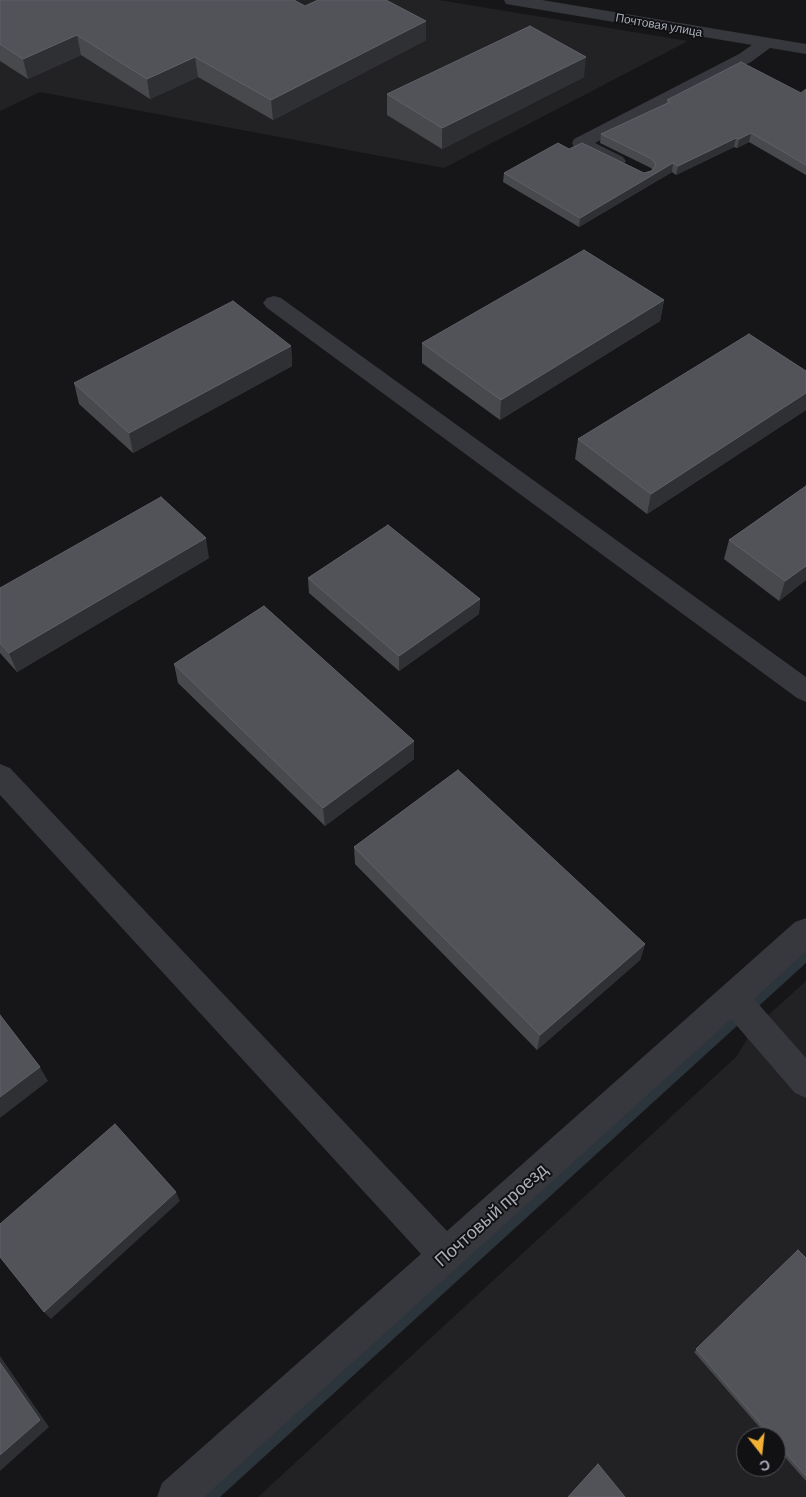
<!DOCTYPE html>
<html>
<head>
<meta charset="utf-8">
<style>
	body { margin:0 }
	#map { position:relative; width:806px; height:1497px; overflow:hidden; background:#161618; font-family:Barlow,sans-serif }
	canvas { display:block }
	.north { position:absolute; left:736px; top:1427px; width:50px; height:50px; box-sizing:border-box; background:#111113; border:1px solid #4d4f55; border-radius:50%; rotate:164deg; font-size:14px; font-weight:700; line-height:20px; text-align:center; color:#a8adb8 }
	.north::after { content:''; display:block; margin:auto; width:18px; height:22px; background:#f2b134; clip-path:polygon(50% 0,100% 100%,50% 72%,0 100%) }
</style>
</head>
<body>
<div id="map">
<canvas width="806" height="1497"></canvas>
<div class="north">С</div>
</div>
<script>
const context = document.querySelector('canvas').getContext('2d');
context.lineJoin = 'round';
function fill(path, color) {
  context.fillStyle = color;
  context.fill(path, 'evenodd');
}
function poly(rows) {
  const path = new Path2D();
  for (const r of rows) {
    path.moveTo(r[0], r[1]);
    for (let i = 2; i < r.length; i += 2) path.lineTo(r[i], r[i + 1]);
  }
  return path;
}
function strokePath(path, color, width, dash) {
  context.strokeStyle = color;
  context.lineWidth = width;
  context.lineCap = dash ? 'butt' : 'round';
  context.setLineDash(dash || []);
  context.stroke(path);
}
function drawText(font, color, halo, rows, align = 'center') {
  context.font = font + ' Barlow,sans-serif';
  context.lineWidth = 4;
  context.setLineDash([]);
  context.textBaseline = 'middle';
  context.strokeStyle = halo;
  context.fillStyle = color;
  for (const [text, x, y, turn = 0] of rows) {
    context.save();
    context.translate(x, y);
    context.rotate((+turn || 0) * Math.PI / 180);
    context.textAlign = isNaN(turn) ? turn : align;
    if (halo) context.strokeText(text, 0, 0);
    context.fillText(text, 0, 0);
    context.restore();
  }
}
fill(poly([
	[0,0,439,0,688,41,444,168,40,92,0,111],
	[806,981,806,1497,258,1497,737,1056,753,1029],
	[746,1437,776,1437,776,1467,746,1467]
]), '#222225');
fill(poly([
	[806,951,806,963,220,1497,203,1497,205,1492,802,952,806,951]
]), '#2c353c');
fill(poly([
	[504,0,542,0,806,44,806,54,770,48,751,62,595,143,623,157,626,161,623,165,616,167,574,147,572,143,574,139,739,54,752,45,506,4,504,0],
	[274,296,281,298,806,677,806,702,797,698,267,308,263,303,267,298,274,296],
	[0,764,10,768,447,1231,795,922,806,918,806,951,754,999,806,1058,806,1098,795,1093,731,1019,204,1497,157,1497,162,1483,421,1254,0,795,0,764]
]), '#37383d');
fill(poly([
	[0,0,426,40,273,120,198,77,150,99,81,55,28,79,0,61],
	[584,77,442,149,387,115,387,94],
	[806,89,806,175,749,142,737,148,734,147,676,175,672,172,579,227,503,182,504,173,569,149,644,173,652,170,651,168,600,143,601,134,667,103,667,100,801,93],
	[664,300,660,321,500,420,422,363,422,343],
	[291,346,292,366,133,453,79,404,74,383],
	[806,371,806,410,647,514,575,459,578,439],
	[806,486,806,580,779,601,724,559,729,540],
	[209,558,17,672,0,653,0,588],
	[308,578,480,599,479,614,399,671,309,593],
	[174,664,414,741,414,759,325,826,178,683],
	[354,847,645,944,640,960,537,1050,355,864],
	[806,1258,806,1481,776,1447,776,1437,768,1437,694,1352]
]), '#47494d');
fill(poly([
	[426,21,426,40,273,120,271,100],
	[77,35,81,55,28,79,23,59],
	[195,57,198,77,150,99,147,79],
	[586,57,584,77,442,149,442,128],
	[751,133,749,142,737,148,739,139],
	[736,138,734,147,676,175,678,166],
	[673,163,672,172,579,227,580,218],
	[664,300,660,321,500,420,501,400],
	[291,346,292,366,133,453,129,433],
	[806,393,806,410,647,514,651,494],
	[206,538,209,558,17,672,9,653],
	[806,566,806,580,779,601,785,581],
	[480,599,479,614,399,671,399,656],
	[414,741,414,759,325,826,323,808],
	[645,944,640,960,537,1050,540,1035],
	[40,1067,48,1081,0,1118,0,1097],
	[176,1192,180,1201,51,1319,44,1312],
	[0,1356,49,1427,0,1471]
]), '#2f3033');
const building = poly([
	[0,0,294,0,305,6,318,0,373,0,375,1,376,0,386,0,426,21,271,100,195,57,147,79,77,35,23,59,0,44,0,0],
	[530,26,586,57,442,128,387,94,530,26],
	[741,62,801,93,806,89,806,165,751,133,739,139,736,138,678,166,673,163,580,218,504,173,558,143,569,149,582,143,644,173,652,171,656,165,652,159,601,134,670,102,667,100,741,62],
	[584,250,664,300,501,400,422,343,584,250],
	[233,301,291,346,129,433,74,383,233,301],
	[749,334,806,371,806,393,651,494,578,439,749,334],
	[806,486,806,566,785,581,729,540,806,486],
	[161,497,206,538,9,653,0,643,0,588,161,497],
	[388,525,480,599,399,656,308,578,388,525],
	[264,606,414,741,323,808,174,664,264,606],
	[458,770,645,944,540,1035,354,847,458,770],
	[0,1015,40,1067,0,1097,0,1015],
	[115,1124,176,1192,44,1312,0,1257,0,1224,115,1124],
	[798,1250,806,1258,806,1476,776,1442,776,1437,772,1437,696,1349,798,1250],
	[0,1363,40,1420,0,1455,0,1363],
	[598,1464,625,1497,568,1497,598,1464]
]);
fill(building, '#525359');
strokePath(building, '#5f6168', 1);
drawText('12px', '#a8adb8', '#111113', [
	["Почтовая улица",659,25,10]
]);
drawText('18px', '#a8adb8', '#111113', [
	["Почтовый проезд",491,1215,-42]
]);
</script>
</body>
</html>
